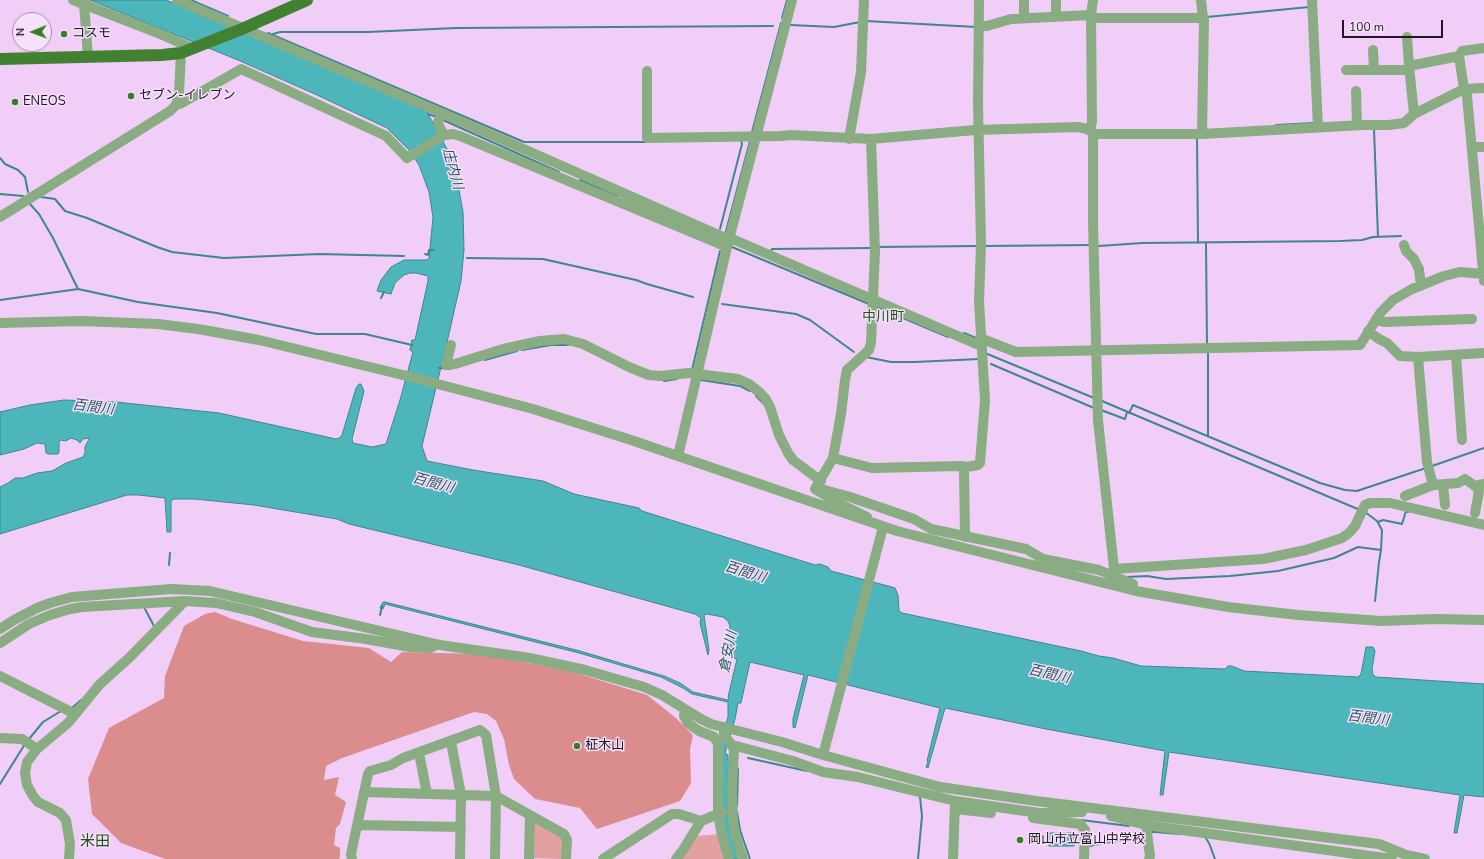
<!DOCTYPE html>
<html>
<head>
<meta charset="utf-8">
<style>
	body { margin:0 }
	#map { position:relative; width:1484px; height:859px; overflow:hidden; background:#f0cef7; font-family:"Nunito Sans",sans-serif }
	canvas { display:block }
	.north { position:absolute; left:12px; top:12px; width:40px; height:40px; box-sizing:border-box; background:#f5e1fa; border:1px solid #a08fa4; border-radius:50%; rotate:269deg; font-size:11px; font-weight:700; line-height:16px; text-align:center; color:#211523 }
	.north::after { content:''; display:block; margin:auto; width:14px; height:18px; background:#367e23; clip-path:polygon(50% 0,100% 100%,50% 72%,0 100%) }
	.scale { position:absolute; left:1342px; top:20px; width:101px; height:18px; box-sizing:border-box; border:2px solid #211523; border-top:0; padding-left:5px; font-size:12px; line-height:14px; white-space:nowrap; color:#211523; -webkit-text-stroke:3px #f5e1fa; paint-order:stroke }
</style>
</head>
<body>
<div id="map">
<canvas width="1484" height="859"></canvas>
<div class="north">N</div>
<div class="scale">100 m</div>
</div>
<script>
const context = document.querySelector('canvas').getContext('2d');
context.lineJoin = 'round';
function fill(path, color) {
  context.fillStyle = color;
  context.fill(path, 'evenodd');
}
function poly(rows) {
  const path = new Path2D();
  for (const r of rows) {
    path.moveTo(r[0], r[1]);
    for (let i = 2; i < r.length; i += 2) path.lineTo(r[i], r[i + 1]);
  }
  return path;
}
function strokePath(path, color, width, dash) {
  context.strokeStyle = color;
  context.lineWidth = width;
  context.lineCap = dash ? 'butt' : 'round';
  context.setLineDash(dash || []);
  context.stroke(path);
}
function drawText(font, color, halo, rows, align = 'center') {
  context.font = font + ' "Nunito Sans","Noto Sans JP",sans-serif';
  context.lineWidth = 3;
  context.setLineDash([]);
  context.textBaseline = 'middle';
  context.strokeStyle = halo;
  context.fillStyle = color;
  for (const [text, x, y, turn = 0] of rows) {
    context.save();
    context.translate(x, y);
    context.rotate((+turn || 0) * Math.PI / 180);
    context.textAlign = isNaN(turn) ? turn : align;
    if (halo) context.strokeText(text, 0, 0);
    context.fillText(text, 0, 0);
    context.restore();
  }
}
fill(poly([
	[536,821,562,836,564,859,532,858,533,823],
	[719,834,725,859,682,859,697,836]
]), '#e2a1a0');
fill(poly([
	[215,612,232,619,303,641,369,648,391,662,402,652,481,654,570,671,647,695,676,718,693,735,690,749,691,783,680,801,597,829,580,808,535,799,514,779,509,765,504,739,496,721,487,714,474,712,342,758,326,766,324,780,339,777,335,795,346,802,340,824,336,828,334,845,340,848,340,857,339,859,165,859,121,843,92,814,88,779,109,728,164,698,165,676,184,626,205,614]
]), '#db8d8d');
const water = poly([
	[90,0,166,0,425,108,454,162,463,212,464,250,461,281,448,338,422,446,427,461,473,470,543,481,574,494,639,508,642,511,815,565,820,564,828,567,831,571,892,587,895,588,898,595,899,611,902,613,1081,651,1099,656,1113,658,1141,666,1225,669,1228,666,1232,666,1244,671,1358,677,1361,674,1366,647,1373,647,1375,651,1372,669,1373,675,1376,677,1484,684,1484,797,1464,795,1457,833,1454,833,1460,795,1169,752,1163,795,1160,795,1165,751,1046,729,945,708,928,768,926,767,928,762,927,761,940,708,808,675,795,728,793,727,793,719,804,675,750,662,741,703,738,703,735,719,725,753,728,755,728,760,730,761,729,767,728,768,729,769,728,774,728,818,739,859,732,859,724,834,720,747,728,717,728,702,692,694,683,688,661,677,579,653,385,604,383,609,380,608,383,602,385,602,580,651,664,676,680,683,693,692,728,700,729,697,728,697,737,659,726,655,725,653,730,626,728,621,723,617,707,614,704,615,709,650,708,655,700,623,701,618,695,614,519,565,349,524,337,519,254,505,195,499,174,499,171,501,171,532,167,532,165,498,139,495,127,495,0,534,0,487,8,483,15,478,23,478,37,473,52,471,66,463,83,457,85,453,85,447,89,439,89,438,83,439,80,443,77,440,71,438,66,441,61,440,59,442,59,452,58,454,48,454,46,453,45,444,37,443,24,449,0,455,0,412,30,405,64,400,116,402,219,413,336,439,339,438,342,435,356,388,359,384,361,384,364,391,352,439,353,443,372,447,386,444,400,400,413,352,410,350,412,340,415,340,428,281,428,276,416,273,410,273,404,275,395,283,391,294,377,291,381,280,391,267,404,260,426,260,429,259,433,217,429,192,419,165,409,150,387,128,317,95,238,60,90,0],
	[1049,833,1074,833,1074,846,1049,846,1049,833]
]);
fill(water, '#4db6bb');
strokePath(water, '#40868d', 1);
strokePath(poly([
	[191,0,228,16],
	[1207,17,1309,7],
	[782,18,787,0],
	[866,21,976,27],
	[790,25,834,27,860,22],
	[268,33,524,142,646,142],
	[273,34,280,32,368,32,456,28,773,26],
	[428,114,437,117],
	[443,120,559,172],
	[1276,125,1314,123],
	[1374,129,1378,237],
	[752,132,781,23],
	[1197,137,1198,243],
	[0,158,5,164,18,170,25,177,28,192],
	[580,180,618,196],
	[0,194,23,196],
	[41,197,55,199,65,211,87,218,157,247,172,252,224,258,319,254,404,256],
	[29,203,39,214,53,238,78,289],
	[720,229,742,144,741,140],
	[725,235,750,141],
	[1206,243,1207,345],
	[984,246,1091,245],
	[1099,246,1142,243,1340,241,1362,240,1373,237,1401,236],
	[732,247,869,304],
	[878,247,977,246],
	[771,251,772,249,871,248],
	[425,254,428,255,429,250,433,250],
	[467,258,543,259,636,280,647,284,693,297],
	[381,298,384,292],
	[0,300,78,289,138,302,217,313,316,334,365,334,412,345],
	[722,304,796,314,810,320,854,352],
	[877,307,948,337],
	[964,333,976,338],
	[522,350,551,345,569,345],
	[1208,351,1208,436],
	[985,353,1094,398],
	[866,357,891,362,915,362,979,359],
	[485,360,517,351],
	[991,364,1094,408],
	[439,368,450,369],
	[692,370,720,251],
	[701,380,740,386,750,391],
	[664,381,677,379],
	[756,396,763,403],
	[1102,401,1360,510],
	[1101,410,1125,419,1127,412],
	[1129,413,1133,405,1320,483,1345,490,1357,491,1426,468],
	[1432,466,1484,448],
	[1365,512,1377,521,1382,530,1381,550,1379,562,1375,601],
	[1378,522,1383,520,1402,524,1406,511,1408,512],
	[169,565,170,553],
	[1127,577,1147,576,1166,579,1230,576,1278,571,1334,558,1358,547,1381,550],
	[145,609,155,628],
	[380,615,382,606],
	[73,707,81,700],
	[29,739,43,722,61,711],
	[748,758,807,771],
	[0,784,25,744],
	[737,806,738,769],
	[737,812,740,830,750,859],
	[1081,820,1129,826],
	[1150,834,1152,832,1156,832,1179,834],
	[1205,837,1209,843,1215,859],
	[1090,846,1103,843,1127,840,1144,836],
	[918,859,922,816,920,797]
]), '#40868d', 2);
strokePath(poly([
	[73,0,158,33,194,49],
	[85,0,84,3,88,57],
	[177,0,442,113,721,236,719,244],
	[1024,0,1024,18],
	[1056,0,1056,16],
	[1201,0,1203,18],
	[1312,0,1318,127],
	[1091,18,1204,18,1202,134],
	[979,26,987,26,1011,19,1091,15],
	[1407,37,1409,66],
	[1373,50,1374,70],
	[1459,56,1464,89,1467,96,1484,281],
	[1346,70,1409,70],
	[647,71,647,138,781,136,791,135,871,139,975,130,1078,127,1087,129,1095,134,1202,134,1363,125,1389,125,1404,123,1414,114,1464,89,1484,88],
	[1356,91,1357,125],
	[176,105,182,103,241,69,386,136,407,158,444,135,453,134,460,136,727,247],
	[442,113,438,122,439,126,444,135],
	[1414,114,1409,66,1459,56,1462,51,1484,48],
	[1087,129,1091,126,1092,122,1091,15,1093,0],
	[1093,133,1093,222,1098,420,1114,569,1112,576],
	[849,139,861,72,864,0],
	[1476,147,1484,147],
	[0,217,170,111,176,105,179,93,181,53],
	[730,238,981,346],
	[1404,245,1406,251,1414,259,1419,269,1421,286],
	[1376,319,1384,322,1472,319],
	[0,323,82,321,158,324,198,329,259,340,407,376,533,409,631,440,897,531,1136,591,1228,607,1298,615,1381,621,1435,619,1484,620],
	[1368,331,1379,339,1387,343,1400,356,1418,357,1427,462,1433,485,1458,483,1465,479,1475,486,1484,484],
	[980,338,1016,352,1360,345,1381,312,1393,300,1412,289,1444,276,1460,272,1484,274],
	[451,345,446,365,455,364,503,349,540,341,564,339,583,344,631,368,649,375,660,376,689,373,738,379,749,384,758,391,765,398,770,407,779,435,788,453,793,460,821,481],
	[1456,355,1462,440],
	[1418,357,1484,353],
	[678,456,727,247,792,0],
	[833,458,872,468,961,466,966,467],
	[1443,485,1445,505],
	[821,489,850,497,914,519,931,529,1026,549,1043,559,1099,570,1133,584],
	[1405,496,1433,485],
	[1475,513,1479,491,1475,486],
	[867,517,838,503,815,489,833,458,841,414,845,380,847,370,869,350,871,343,875,252,871,139],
	[965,537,964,471,966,467,978,465,980,463,985,400,979,302,981,244,978,103,979,0],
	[1114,569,1263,559,1306,550,1342,538,1349,533,1355,526,1365,505,1370,503,1390,503,1484,525],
	[0,629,14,620,37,608,50,603,72,597,171,589,210,591,440,645,530,658,585,670,644,687,662,695,701,719,711,724,782,742,823,755,940,787,1036,801,1379,844,1406,855,1425,859],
	[0,643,29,624,50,615,70,609,82,607,185,601,216,603,255,612,312,632,366,639,410,647,430,648,434,646],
	[0,676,75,714],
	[685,709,684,716,688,723,699,731,714,737,718,744,718,813,721,831,729,859],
	[724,727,724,735,732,745,734,751,732,791,733,821,735,834,743,859],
	[0,738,22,739,37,749],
	[451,742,461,795,460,859],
	[732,745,793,761,823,772,858,777,955,801,1039,813,1082,812],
	[419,753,427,794],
	[823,755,883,527],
	[364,792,496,796,564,834,567,840,566,859],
	[955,809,991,813],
	[1111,816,1146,825,1392,859],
	[1033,818,1080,824,1085,830,1084,859],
	[357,825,461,827],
	[1146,825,1150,856,1149,859],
	[69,859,70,844,66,820,60,813,38,802,33,796,27,785,25,773,27,762,37,749,68,723,100,684,129,658,185,601],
	[352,859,351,854,368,774,370,771,391,765,403,758,480,730,486,735,496,796,495,859],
	[529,859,530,815],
	[603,859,672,814,679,814,701,821],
	[676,859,683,850,701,821,723,812],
	[953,859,955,803]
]), '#8aac82', 10);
strokePath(poly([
	[0,59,162,55,181,53,242,29,307,0]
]), '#418131', 12);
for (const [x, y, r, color] of [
	[64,34,4,"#367e23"],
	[131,96,4,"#367e23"],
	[15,102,4,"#367e23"],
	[577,746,4,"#367e23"],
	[1020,840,4,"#367e23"]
]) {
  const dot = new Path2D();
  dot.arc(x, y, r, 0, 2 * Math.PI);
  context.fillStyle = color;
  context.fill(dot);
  strokePath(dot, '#f5e1fa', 1.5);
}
drawText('13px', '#211523', '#f5e1fa', [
	["コスモ",72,34],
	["セブン-イレブン",139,96],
	["ENEOS",23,102],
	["柾木山",585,746],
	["岡山市立富山中学校",1028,840]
], 'left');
drawText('italic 14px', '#2a585a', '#f5e1fa', [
	["庄内川",452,169,75],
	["百間川",93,408,7],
	["百間川",433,484,15],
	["百間川",745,573,17],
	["倉安川",729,652,-79],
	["百間川",1049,675,13],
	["百間川",1368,719,7]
]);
drawText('14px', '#245119', '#f5e1fa', [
	["中川町",883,318]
]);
drawText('15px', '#245119', '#f5e1fa', [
	["米田",95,842]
]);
</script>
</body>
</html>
